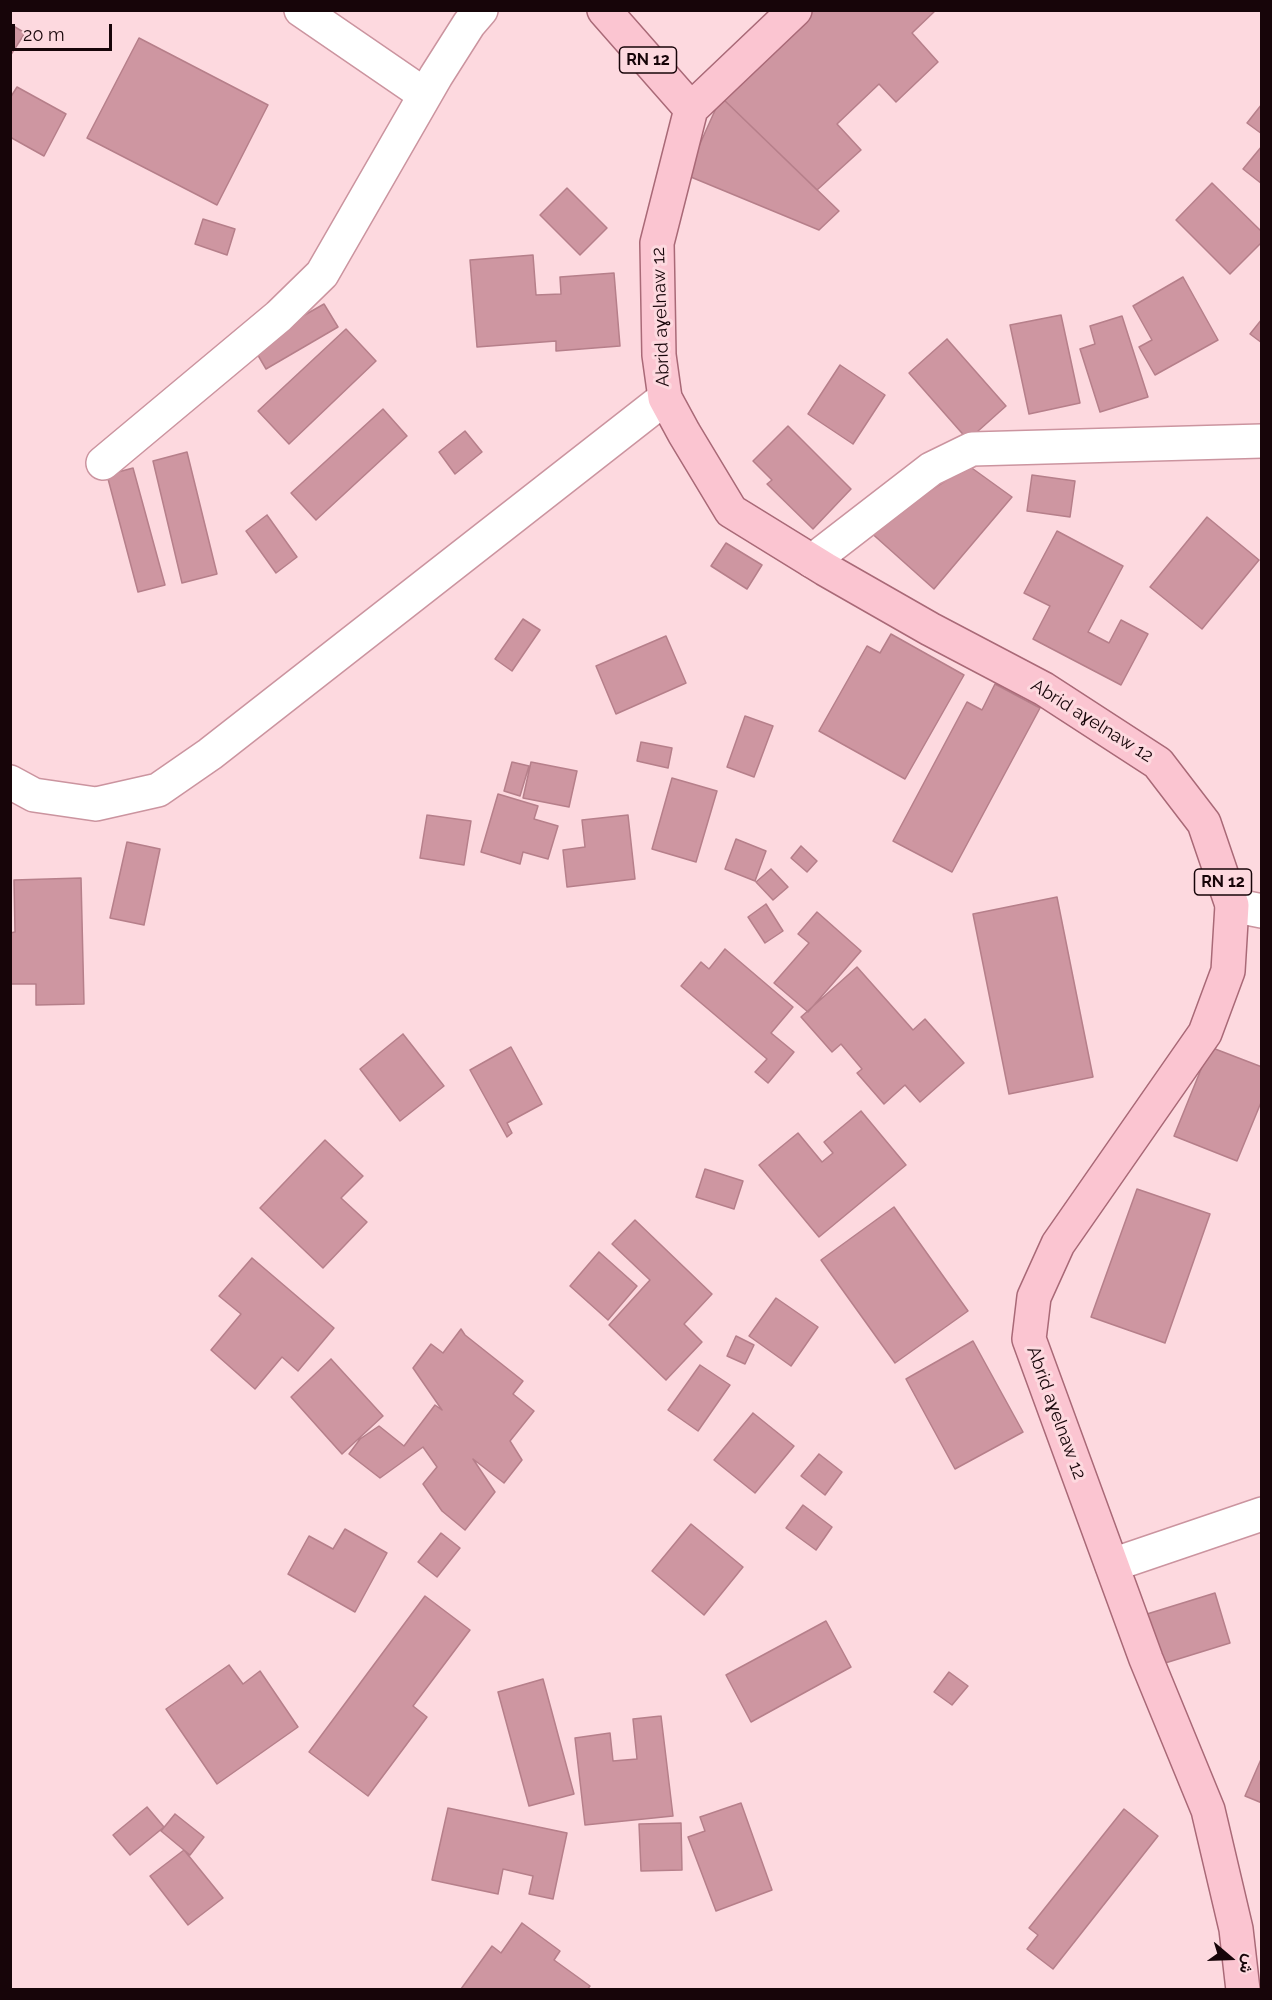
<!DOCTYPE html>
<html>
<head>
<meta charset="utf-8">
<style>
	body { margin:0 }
	#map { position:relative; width:1272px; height:2000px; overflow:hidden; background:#fdd9df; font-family:Raleway,Vazirmatn,sans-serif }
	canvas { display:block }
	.frame { position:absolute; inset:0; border:12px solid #170509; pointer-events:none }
	.north { position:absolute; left:1200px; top:1928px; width:60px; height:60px; -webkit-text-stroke:4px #fdd9df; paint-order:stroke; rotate:109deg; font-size:16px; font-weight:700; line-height:24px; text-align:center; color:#170509 }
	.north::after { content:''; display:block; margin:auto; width:21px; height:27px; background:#170509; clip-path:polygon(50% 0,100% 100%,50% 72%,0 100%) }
	.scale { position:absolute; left:12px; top:24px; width:100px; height:27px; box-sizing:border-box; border:3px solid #170509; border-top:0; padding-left:8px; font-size:18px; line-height:21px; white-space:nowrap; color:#170509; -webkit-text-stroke:4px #fdd9df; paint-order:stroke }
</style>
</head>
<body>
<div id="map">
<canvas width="1272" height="2000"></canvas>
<div class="frame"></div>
<div class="north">ش</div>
<div class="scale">20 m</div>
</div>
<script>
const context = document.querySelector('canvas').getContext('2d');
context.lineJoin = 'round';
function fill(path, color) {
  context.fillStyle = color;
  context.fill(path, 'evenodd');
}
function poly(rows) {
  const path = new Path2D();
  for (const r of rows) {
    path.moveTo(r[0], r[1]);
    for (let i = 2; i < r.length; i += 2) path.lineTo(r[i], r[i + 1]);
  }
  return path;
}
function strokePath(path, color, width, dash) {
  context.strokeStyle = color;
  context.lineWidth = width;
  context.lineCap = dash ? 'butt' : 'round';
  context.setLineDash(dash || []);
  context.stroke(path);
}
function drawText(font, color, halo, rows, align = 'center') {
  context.font = font + ' Raleway,sans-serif';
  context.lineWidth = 6;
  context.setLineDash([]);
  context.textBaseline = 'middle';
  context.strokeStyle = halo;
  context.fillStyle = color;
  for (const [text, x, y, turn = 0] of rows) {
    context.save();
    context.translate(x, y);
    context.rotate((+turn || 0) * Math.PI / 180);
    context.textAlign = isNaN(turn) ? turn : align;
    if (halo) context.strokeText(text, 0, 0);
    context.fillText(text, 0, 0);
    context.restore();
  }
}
const building = poly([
	[813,10,936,10,912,33,938,62,896,102,879,84,837,124,861,150,817,190,721,97,813,10],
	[10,24,25,33,10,56,10,24],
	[139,38,268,105,217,205,87,138,139,38],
	[17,87,66,114,44,156,10,137,10,98,17,87],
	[721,97,839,211,819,230,686,175,721,97],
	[1262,104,1262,134,1247,123,1262,104],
	[1262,146,1262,184,1243,169,1262,146],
	[1212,183,1262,232,1262,242,1230,274,1176,220,1212,183],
	[567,188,607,228,580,255,540,215,567,188],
	[203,219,235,229,227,255,195,244,203,219],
	[533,255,536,295,561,294,560,277,614,273,620,346,556,351,556,341,477,347,470,260,533,255],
	[1183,277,1218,340,1155,375,1139,347,1152,340,1133,306,1183,277],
	[324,304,338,327,266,369,252,345,324,304],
	[1061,315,1080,403,1029,414,1010,325,1061,315],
	[1122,316,1148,397,1100,412,1080,349,1095,344,1090,326,1122,316],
	[1262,319,1262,343,1250,334,1262,319],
	[346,329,376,361,289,444,258,411,346,329],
	[947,339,1006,406,968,440,909,373,947,339],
	[840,365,885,395,853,444,808,414,840,365],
	[383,409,407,436,316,520,291,493,383,409],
	[788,426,851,489,813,529,767,484,772,480,753,461,788,426],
	[465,431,482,452,455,474,439,452,465,431],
	[187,452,217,574,182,583,153,461,187,452],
	[969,466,1012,497,934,589,868,530,969,466],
	[133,468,165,585,138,592,107,475,133,468],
	[1032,475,1075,481,1070,517,1027,511,1032,475],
	[267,515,297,557,276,573,246,531,267,515],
	[1207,517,1259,560,1202,629,1150,587,1207,517],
	[1057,531,1123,566,1088,632,1109,643,1121,620,1148,634,1121,685,1033,639,1050,606,1024,593,1057,531],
	[726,543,762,565,747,589,711,566,726,543],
	[523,619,540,630,512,671,495,659,523,619],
	[891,634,964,675,905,779,819,731,867,646,880,653,891,634],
	[666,636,686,683,616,714,596,666,666,636],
	[995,684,1040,708,952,872,893,841,967,702,982,710,995,684],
	[745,716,773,726,754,777,727,767,745,716],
	[641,742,672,748,668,768,637,761,641,742],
	[512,762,529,766,520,796,504,791,512,762],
	[531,762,577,771,569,807,523,798,531,762],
	[672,778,717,791,696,862,652,849,672,778],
	[498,794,538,806,534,819,558,826,548,859,523,852,520,864,481,852,498,794],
	[427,815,471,821,464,865,420,858,427,815],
	[628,815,635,879,567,887,563,850,585,847,582,820,628,815],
	[736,839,766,851,755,881,725,869,736,839],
	[127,842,160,849,144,925,110,918,127,842],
	[801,846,817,861,807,872,791,858,801,846],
	[771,869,788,887,773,900,756,882,771,869],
	[81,878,84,1004,36,1005,36,984,10,984,10,933,15,932,14,880,81,878],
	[1057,897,1093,1077,1009,1094,973,914,1057,897],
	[766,904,783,931,765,943,748,917,766,904],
	[817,912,861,951,808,1012,774,983,809,943,798,934,817,912],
	[725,949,793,1007,771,1033,794,1052,768,1083,755,1072,767,1059,681,986,701,962,709,969,725,949],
	[857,967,913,1030,925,1019,964,1063,920,1102,905,1085,884,1104,857,1073,862,1069,841,1044,832,1052,801,1017,857,967],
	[403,1034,444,1086,400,1121,360,1069,403,1034],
	[511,1047,542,1104,507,1123,512,1133,507,1137,470,1070,511,1047],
	[1210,1047,1262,1067,1262,1100,1237,1161,1174,1136,1210,1047],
	[861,1111,906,1165,819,1237,759,1165,798,1133,822,1162,833,1153,824,1142,861,1111],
	[325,1140,363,1176,341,1198,367,1222,323,1268,260,1208,325,1140],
	[705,1169,743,1181,734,1209,696,1197,705,1169],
	[1137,1189,1210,1214,1165,1343,1091,1317,1137,1189],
	[894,1207,968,1311,895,1363,821,1260,894,1207],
	[635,1220,712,1294,684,1324,702,1342,666,1380,609,1325,650,1280,612,1244,635,1220],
	[599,1252,637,1286,608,1320,570,1286,599,1252],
	[252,1258,334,1328,298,1371,282,1357,255,1389,211,1350,241,1314,219,1296,252,1258],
	[776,1298,818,1327,791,1366,749,1336,776,1298],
	[461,1329,465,1335,523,1381,513,1394,534,1411,510,1441,522,1460,504,1483,473,1459,495,1492,465,1530,442,1511,423,1484,437,1467,423,1447,380,1478,349,1454,360,1439,379,1426,404,1446,435,1405,442,1410,413,1368,431,1344,443,1353,461,1329],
	[736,1336,754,1345,745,1364,727,1356,736,1336],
	[973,1341,1023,1432,955,1469,906,1379,973,1341],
	[331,1359,383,1416,342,1454,291,1397,331,1359],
	[700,1365,730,1385,698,1431,668,1410,700,1365],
	[753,1413,794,1446,755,1493,714,1460,753,1413],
	[819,1454,842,1472,825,1495,801,1476,819,1454],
	[803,1505,832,1527,816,1550,786,1528,803,1505],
	[691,1524,743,1567,704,1615,652,1571,691,1524],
	[345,1529,387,1553,355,1612,288,1574,309,1536,333,1549,345,1529],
	[441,1533,460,1548,437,1577,418,1562,441,1533],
	[1215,1593,1230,1643,1162,1664,1147,1614,1215,1593],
	[425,1596,470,1630,413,1706,427,1717,368,1796,309,1752,425,1596],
	[826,1621,851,1667,751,1722,726,1675,826,1621],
	[229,1665,243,1684,260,1671,298,1727,217,1784,166,1709,229,1665],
	[949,1672,968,1686,952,1705,934,1692,949,1672],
	[543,1679,574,1794,529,1806,498,1692,543,1679],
	[661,1716,673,1816,585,1825,575,1738,610,1733,613,1761,637,1759,633,1719,661,1716],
	[1262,1757,1262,1803,1245,1796,1262,1757],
	[741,1803,772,1890,716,1911,688,1837,705,1831,700,1817,741,1803],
	[147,1807,164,1827,130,1855,113,1835,147,1807],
	[448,1808,567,1833,553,1899,529,1894,533,1876,503,1869,498,1894,432,1880,448,1808],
	[1124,1809,1158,1836,1053,1969,1027,1949,1038,1935,1029,1928,1124,1809],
	[175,1814,204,1837,190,1855,161,1831,175,1814],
	[681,1823,682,1870,641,1871,639,1824,681,1823],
	[184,1850,223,1898,188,1925,150,1876,184,1850],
	[522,1923,560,1951,554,1960,590,1986,587,1990,461,1989,492,1946,501,1953,522,1923]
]);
fill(building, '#ce96a1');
strokePath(building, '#b67f8a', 1.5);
const minor = poly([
	[301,10,425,95],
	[103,463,279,316,322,274,436,76,469,24,481,10],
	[812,561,931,469,972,449,1262,441],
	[10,782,34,795,96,804,158,790,210,754,665,398],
	[1232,905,1262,911],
	[1112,1565,1262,1514]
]);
const major = poly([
	[604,10,691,109],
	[795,10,691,109,657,243,659,355,665,398,684,433,731,511,825,569,930,629,1044,689,1158,763,1204,823,1232,905,1228,971,1205,1033,1058,1244,1034,1297,1029,1339,1146,1659,1208,1810,1236,1929,1243,1990]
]);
strokePath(minor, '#cb949f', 36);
strokePath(major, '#a96977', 36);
strokePath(minor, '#fff', 33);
strokePath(major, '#fbc5d1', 33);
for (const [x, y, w] of [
	[648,60,57],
	[1223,882,57]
]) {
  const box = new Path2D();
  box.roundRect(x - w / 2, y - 13, w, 26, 4.5);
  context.fillStyle = '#fdd9df';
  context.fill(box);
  strokePath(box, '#170509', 1.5);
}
drawText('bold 16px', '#170509', null, [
	["RN 12",648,60],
	["RN 12",1223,882]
]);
drawText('18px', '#170509', '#fdd9df', [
	["Abrid aɣelnaw 12",661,317,-92],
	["Abrid aɣelnaw 12",1092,721,32],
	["Abrid aɣelnaw 12",1056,1413,70]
]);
</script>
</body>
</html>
